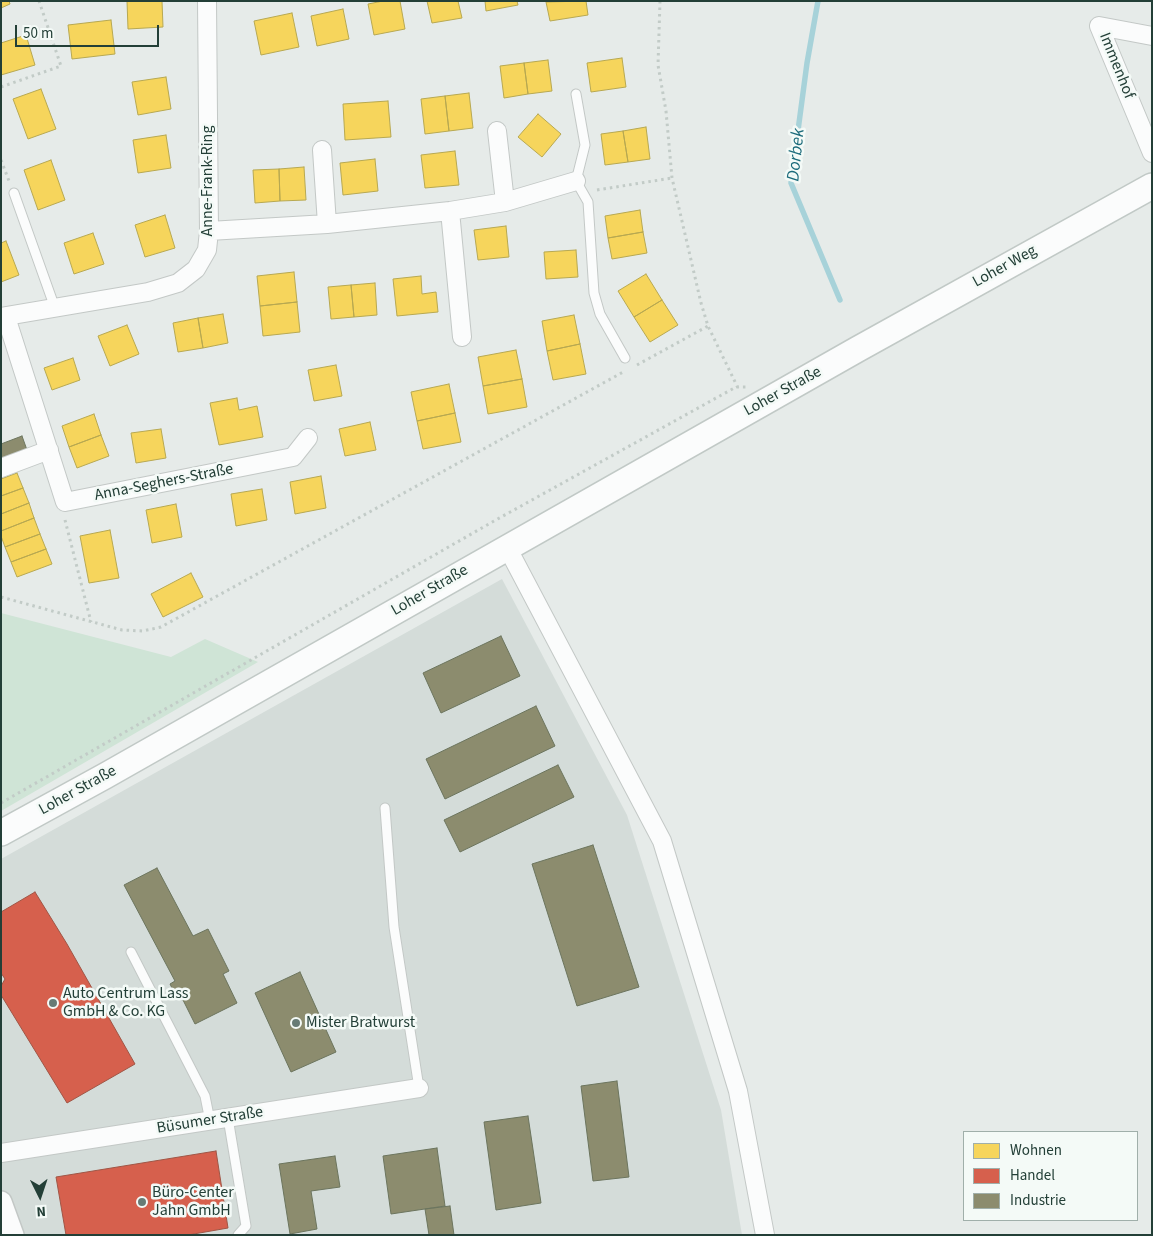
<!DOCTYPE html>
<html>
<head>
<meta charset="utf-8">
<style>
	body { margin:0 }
	#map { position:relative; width:1153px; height:1236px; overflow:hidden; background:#e6ebe9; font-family:"Source Sans 3",sans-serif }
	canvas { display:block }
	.frame { position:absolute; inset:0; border:2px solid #233f37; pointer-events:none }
	.legend { position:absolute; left:963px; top:1131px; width:175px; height:90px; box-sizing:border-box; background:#f4faf7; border:1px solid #a0afaa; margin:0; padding:6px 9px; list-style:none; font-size:15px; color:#233f37 }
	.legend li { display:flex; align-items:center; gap:10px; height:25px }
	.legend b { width:25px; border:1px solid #a0afaa }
	.north { position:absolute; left:15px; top:1171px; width:50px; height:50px; -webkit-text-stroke:4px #f4faf7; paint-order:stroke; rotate:176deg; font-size:14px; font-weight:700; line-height:20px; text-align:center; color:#233f37 }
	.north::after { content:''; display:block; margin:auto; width:18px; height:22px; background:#233f37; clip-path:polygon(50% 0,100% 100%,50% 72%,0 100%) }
	.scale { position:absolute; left:15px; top:25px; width:144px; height:22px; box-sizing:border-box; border:2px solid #233f37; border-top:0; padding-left:6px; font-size:15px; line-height:18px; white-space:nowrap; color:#233f37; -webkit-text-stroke:4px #f4faf7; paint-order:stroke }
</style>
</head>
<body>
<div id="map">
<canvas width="1153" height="1236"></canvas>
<div class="frame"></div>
<ul class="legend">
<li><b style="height:14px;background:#f6d55c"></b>Wohnen</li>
<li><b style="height:14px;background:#d6604d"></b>Handel</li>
<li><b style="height:14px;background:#8c8c6e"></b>Industrie</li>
</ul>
<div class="north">N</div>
<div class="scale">50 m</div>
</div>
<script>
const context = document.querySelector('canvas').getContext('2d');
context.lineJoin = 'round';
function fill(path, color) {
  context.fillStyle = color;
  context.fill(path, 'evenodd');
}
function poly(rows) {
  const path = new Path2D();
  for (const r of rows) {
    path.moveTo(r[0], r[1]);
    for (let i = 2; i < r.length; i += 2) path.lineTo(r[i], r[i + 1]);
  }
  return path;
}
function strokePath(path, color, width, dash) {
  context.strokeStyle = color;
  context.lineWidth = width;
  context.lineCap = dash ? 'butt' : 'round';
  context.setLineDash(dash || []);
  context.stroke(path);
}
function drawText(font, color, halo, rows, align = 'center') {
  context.font = font + ' "Source Sans 3",sans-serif';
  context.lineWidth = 5;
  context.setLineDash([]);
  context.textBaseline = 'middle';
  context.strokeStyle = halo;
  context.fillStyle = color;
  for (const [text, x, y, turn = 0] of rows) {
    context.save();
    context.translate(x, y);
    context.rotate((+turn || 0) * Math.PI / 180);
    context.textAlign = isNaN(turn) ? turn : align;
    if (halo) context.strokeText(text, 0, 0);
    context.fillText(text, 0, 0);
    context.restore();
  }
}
fill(poly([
	[502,579,627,815,721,1110,742,1235,1,1235,1,859]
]), '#d4dcd9');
fill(poly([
	[1,613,171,657,205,639,258,662,1,811]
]), '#cfe4d6');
const homes = poly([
	[1,1,9,1,10,4,1,8,1,1],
	[127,1,162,1,163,27,128,29,127,1],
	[383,1,400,1,405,29,374,35,368,4,383,1],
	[427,1,458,1,462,18,432,23,427,1],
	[485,1,517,1,518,5,486,11,485,1],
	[586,1,588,15,550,21,546,2,586,1],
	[343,9,349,39,317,46,311,16,343,9],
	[292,13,299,47,261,55,254,21,292,13],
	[111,20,115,54,72,59,68,25,111,20],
	[26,35,35,65,1,75,1,43,26,35],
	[622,58,626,87,591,92,587,63,622,58],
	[548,60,552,91,528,94,524,63,548,60],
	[524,63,528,94,504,98,500,66,524,63],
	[166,77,171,109,138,115,132,82,166,77],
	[41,89,56,129,28,139,13,99,41,89],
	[469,93,473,128,449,131,445,96,469,93],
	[445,96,449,131,425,134,421,99,445,96],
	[388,101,391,137,345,140,343,104,388,101],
	[538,114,561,134,542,157,518,137,538,114],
	[646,127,650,159,628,162,623,131,646,127],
	[623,131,628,162,605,165,601,134,623,131],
	[166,135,171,168,138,173,133,140,166,135],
	[455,151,459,185,425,188,421,155,455,151],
	[375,159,378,191,343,195,340,163,375,159],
	[51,160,65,200,38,210,24,170,51,160],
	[304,167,306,200,280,201,279,169,304,167],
	[279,169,280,201,255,203,253,170,279,169],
	[640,210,643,232,608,238,605,216,640,210],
	[165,215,175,248,145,257,135,225,165,215],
	[506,226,509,257,478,260,474,230,506,226],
	[643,232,647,253,612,259,608,238,643,232],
	[93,233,104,264,74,274,64,243,93,233],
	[6,241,19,275,1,282,1,243,6,241],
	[576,250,578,277,546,279,544,252,576,250],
	[294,272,297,302,260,306,257,276,294,272],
	[646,274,662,300,634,317,618,291,646,274],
	[421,276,422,294,436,292,438,312,397,316,393,279,421,276],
	[375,283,377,315,354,317,351,285,375,283],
	[351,285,354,317,331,319,328,287,351,285],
	[662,300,678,325,650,342,634,317,662,300],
	[297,302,300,332,263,336,260,306,297,302],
	[223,314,228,343,203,348,198,318,223,314],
	[574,315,580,344,547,351,542,321,574,315],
	[198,318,203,348,178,352,173,323,198,318],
	[127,325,139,354,110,366,98,336,127,325],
	[580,344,586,374,553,380,547,351,580,344],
	[516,350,522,379,483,386,478,357,516,350],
	[73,358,80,380,52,390,44,368,73,358],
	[336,365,342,396,314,401,308,370,336,365],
	[522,379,527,407,488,414,483,386,522,379],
	[449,384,455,413,417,421,411,392,449,384],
	[237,398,239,410,257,406,263,437,219,445,210,403,237,398],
	[455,413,461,442,423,449,417,421,455,413],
	[94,414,101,435,69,447,62,426,94,414],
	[370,422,376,450,345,456,339,429,370,422],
	[161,429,166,458,136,463,131,433,161,429],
	[101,435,109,456,77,468,69,447,101,435],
	[17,473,23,488,1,496,1,479,17,473],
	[321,476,326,508,295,514,290,482,321,476],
	[23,488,29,503,1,514,1,496,23,488],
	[262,489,267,520,236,526,231,494,262,489],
	[29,503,34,518,1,531,1,514,29,503],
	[176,504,182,537,152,543,146,510,176,504],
	[34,518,40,534,5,547,1,536,1,531,34,518],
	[110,530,119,578,89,583,80,536,110,530],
	[40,534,46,549,11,562,5,547,40,534],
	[46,549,52,564,17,577,11,562,46,549],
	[191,573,203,597,163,617,151,594,191,573]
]);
fill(homes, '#f6d55c');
strokePath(homes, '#b7a851', 1);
const shops = poly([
	[35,892,67,944,135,1064,67,1103,1,995,1,986,5,979,1,973,1,912,35,892],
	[216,1151,228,1228,188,1235,66,1235,56,1177,216,1151]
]);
fill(shops, '#d6604d');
strokePath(shops, '#a05646', 1);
const industry = poly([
	[22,436,27,450,1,459,1,444,22,436],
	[501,636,520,676,441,713,423,673,501,636],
	[536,706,555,746,445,799,426,759,536,706],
	[558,765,574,797,460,852,444,820,558,765],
	[593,845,639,987,577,1006,532,864,593,845],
	[157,868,193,936,208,929,229,971,223,974,237,1003,195,1024,180,994,176,996,170,984,175,981,124,885,157,868],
	[300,972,336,1052,291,1072,255,993,300,972],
	[617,1081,629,1177,593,1181,581,1086,617,1081],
	[528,1116,541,1203,496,1210,484,1122,528,1116],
	[437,1148,445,1206,391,1214,383,1156,437,1148],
	[335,1156,340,1187,311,1191,317,1229,290,1234,279,1164,335,1156],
	[450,1206,454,1235,429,1235,425,1209,450,1206]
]);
fill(industry, '#8c8c6e');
strokePath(industry, '#6c755e', 1);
strokePath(poly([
	[818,1,807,63,791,183,840,300]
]), '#a7d2d9', 5.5);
const service = poly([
	[576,94,585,145,576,181,588,202,594,293,600,314,625,358],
	[14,193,55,308],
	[385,808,394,927,419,1088],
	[131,952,205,1096,210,1121],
	[228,1118,246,1226,238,1235]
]);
const minor = poly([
	[1152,36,1099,26,1152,153],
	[497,131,505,202],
	[322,150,327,224],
	[450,211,462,337],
	[209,231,327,224,450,211,505,202,576,181],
	[1,317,148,292,178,283,196,269,207,250,209,231,207,1],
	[6,317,65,502,293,457,308,438],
	[1,468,49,450],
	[507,547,662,841,738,1091,765,1235],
	[1,1153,419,1088]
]);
const tertiary = poly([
	[1,1202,13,1235]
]);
const secondary = poly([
	[1,833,105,776,858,349,1152,186]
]);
strokePath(service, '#c3c8c6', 11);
strokePath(minor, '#c3c8c6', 20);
strokePath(tertiary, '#c3c8c6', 24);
strokePath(secondary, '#c1c9c6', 28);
strokePath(poly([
	[660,1,658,65,666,111,672,178,701,303,708,326,738,388],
	[1,87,61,66,39,1],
	[1,160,9,181],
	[597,190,672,178],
	[637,365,708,326],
	[65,520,91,622],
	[1,597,122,630,143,631,161,627,625,371],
	[1,803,494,521,736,387,746,387]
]), '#c2cbc7', 3, [2.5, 4]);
strokePath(service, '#fbfcfc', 9);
strokePath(minor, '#fbfcfc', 18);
strokePath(tertiary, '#fbfcfc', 21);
strokePath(secondary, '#fbfcfc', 25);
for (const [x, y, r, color] of [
	[53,1003,5,"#677b75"],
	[296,1023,5,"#677b75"],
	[142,1202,5,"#677b75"]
]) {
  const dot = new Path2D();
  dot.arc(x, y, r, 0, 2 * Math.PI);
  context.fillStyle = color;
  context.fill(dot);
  strokePath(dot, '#f4faf7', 2);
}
drawText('16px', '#233f37', '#f4faf7', [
	["Immenhof",1116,66,68],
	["Anne-Frank-Ring",208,181,-90],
	["Loher Weg",1005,267,-29],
	["Loher Straße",783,392,-29],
	["Anna-Seghers-Straße",164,483,-11],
	["Loher Straße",430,591,-30],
	["Loher Straße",78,791,-29],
	["Büsumer Straße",210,1121,-9]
]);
drawText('16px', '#233f37', '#f4faf7', [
	["Auto Centrum Lass",63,994],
	["GmbH & Co. KG",63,1012],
	["Mister Bratwurst",306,1023],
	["Büro-Center",152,1193],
	["Jahn GmbH",152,1211]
], 'left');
drawText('italic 18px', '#1d6b7b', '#f4faf7', [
	["Dorbek",797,155,-84]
]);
</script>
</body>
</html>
